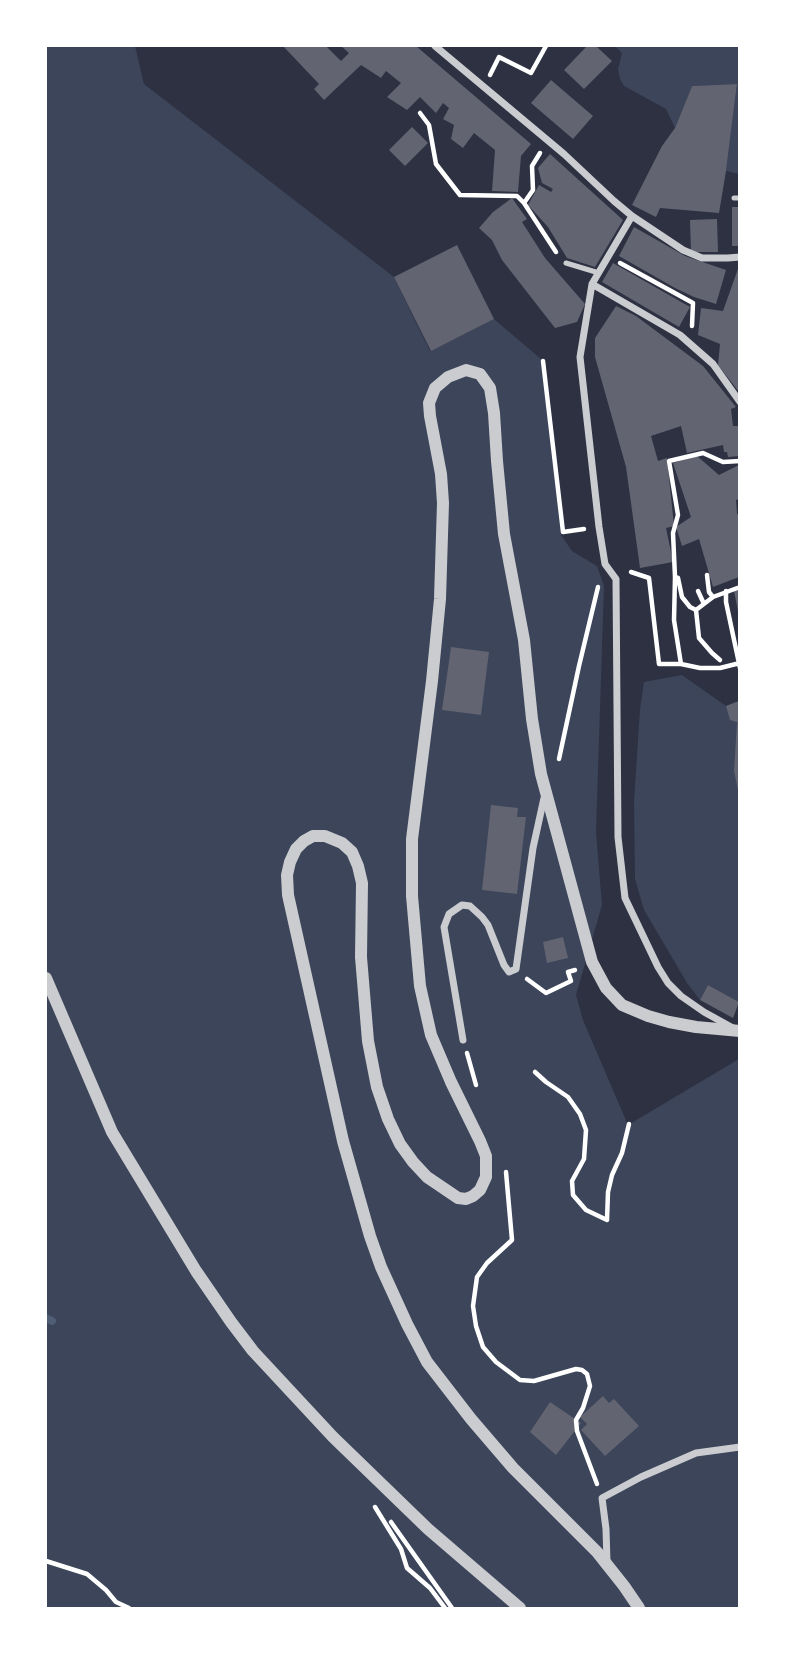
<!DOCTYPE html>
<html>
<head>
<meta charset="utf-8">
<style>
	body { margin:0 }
	#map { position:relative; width:785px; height:1654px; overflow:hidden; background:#2d3142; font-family:"Exo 2",sans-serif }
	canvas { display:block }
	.frame { position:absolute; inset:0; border:47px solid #fff; pointer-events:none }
</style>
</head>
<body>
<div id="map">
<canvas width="785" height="1654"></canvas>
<div class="frame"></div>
</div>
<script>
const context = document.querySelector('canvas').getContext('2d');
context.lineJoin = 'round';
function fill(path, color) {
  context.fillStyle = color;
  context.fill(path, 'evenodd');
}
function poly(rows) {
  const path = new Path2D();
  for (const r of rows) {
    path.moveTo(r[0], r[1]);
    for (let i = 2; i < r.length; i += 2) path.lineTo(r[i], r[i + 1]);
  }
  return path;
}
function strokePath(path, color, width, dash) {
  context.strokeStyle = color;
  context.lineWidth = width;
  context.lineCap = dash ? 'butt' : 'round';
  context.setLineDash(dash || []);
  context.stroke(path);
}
fill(poly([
	[46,46,135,46,144,84,394,277,430,351,494,319,541,359,561,535,572,551,597,566,604,586,596,832,602,905,576,995,583,1020,628,1125,739,1059,739,1608,46,1608],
	[615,46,739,46,739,174,726,171,737,84,692,86,675,128,666,109,624,86,620,79,618,69,622,53],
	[682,675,726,706,739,701,739,1002,708,985,700,1000,687,983,644,910,635,879,634,801,640,709,644,682]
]), '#3c4559');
strokePath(poly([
	[46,1318,52,1321]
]), '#4f5d75', 8);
fill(poly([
	[283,46,326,46,341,61,349,53,341,46,416,46,531,144,521,156,518,192,492,191,495,150,474,133,463,148,451,139,454,125,443,119,449,108,443,103,436,113,420,97,407,110,387,97,401,83,386,71,381,78,361,65,324,100,314,89,319,84],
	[587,46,596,46,612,61,584,89,564,70],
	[551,80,593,116,573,139,531,103],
	[737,84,726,171,719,213,660,208,656,217,632,205,662,146,675,128,692,86],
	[412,127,428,143,405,166,389,150],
	[550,154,623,220,595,267,567,258,548,227,528,205,539,185,551,192,553,189,542,183,538,168],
	[512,198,527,219,522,222,545,258,585,304,577,322,555,328,502,260,492,240,479,228,493,212],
	[732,207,739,207,739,246,732,246],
	[717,219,718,252,691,252,690,220],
	[634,227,685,256,726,270,716,304,694,297,675,288,619,256],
	[457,245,494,319,431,351,394,277],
	[613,263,690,307,679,327,602,282],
	[739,266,739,392,718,365,720,344,698,335,701,308,723,311],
	[616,306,636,316,703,366,736,407,731,409,733,426,739,426,739,456,728,457,727,452,724,452,723,445,687,453,681,426,651,436,658,461,667,458,674,526,666,528,673,562,640,568,626,467,595,357,595,338],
	[697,456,719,475,739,465,739,499,736,500,737,514,739,514,739,577,713,587,699,539,682,546,676,527,691,517,673,463],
	[739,589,739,611,738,611,734,591],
	[451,647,489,652,481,715,442,710],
	[739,701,739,723,730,720,726,706],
	[737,723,739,724,738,790,734,771],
	[491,805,518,808,517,817,526,817,517,894,482,890],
	[563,937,568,958,547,963,543,942],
	[708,985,739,1002,733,1018,700,1000],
	[603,1396,609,1403,614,1399,639,1426,605,1456,581,1430,587,1424,580,1417],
	[550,1402,581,1423,556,1455,530,1432]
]), '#626471');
strokePath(poly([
	[490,75,499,57,531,73,546,46],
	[420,113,429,125,436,164,460,195,517,196,524,203,556,252],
	[524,203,533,190,532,166,540,153],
	[620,263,693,303,692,326],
	[543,361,563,532,584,529],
	[631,572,649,578,659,664,681,664,700,668,720,668,740,663],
	[707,575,709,592,713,597],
	[675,577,678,578,682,597,690,607,696,610,713,597,740,587],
	[698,591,704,604],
	[726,591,726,602,740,668],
	[696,610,699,638,712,653,720,660],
	[681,664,674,620,675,577,673,533,678,515,669,461,703,453,723,462,740,461],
	[559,759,579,666,598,587],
	[527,979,546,993,571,981,568,972,575,970],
	[467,1053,476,1085],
	[535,1072,546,1082,568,1097,580,1114,586,1130,584,1159,572,1181,573,1195,586,1210,607,1220,608,1192,612,1175,622,1153,629,1124],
	[506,1172,512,1240,487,1263,477,1277,473,1306,476,1326,483,1347,496,1362,520,1380,534,1381,576,1369,582,1370,587,1374,590,1386,583,1408,576,1420,577,1431,597,1484],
	[375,1507,401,1549,407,1568,430,1588,445,1608],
	[391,1522,452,1608],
	[46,1561,87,1574,106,1590,116,1602,129,1608]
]), '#fff', 4.5);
strokePath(poly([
	[734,198,740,198],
	[566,263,599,273]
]), '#caccd0', 5);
strokePath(poly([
	[435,46,564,154,614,201,632,216,683,250,702,258,728,258,740,257],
	[632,216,592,284,580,357,599,527,605,564,616,579,618,837,625,898,658,967,668,983,681,996,704,1012,733,1028],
	[592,284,680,335,713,364,740,402],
	[463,1040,444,927,449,914,462,905,470,906,482,917,488,925,504,965,509,972,516,969,533,848,544,798],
	[607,1562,606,1529,602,1498,641,1477,696,1453,740,1447]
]), '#caccd0', 7);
strokePath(poly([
	[46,978,112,1132,196,1271,231,1322,253,1351,333,1437,428,1529,520,1608],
	[639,1608,624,1586,597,1552,513,1468,471,1419,427,1362,407,1324,381,1267,370,1236,343,1141,288,895,287,875,290,862,296,849,304,841,313,836,325,836,342,843,352,852,358,866,362,883,361,957,368,1041,377,1087,388,1119,400,1144,413,1162,427,1177,458,1198,466,1199,473,1196,480,1190,486,1177,486,1156,480,1141,451,1082,431,1035,420,986,412,896,412,839,432,681,440,599,443,503,441,474,430,416,429,403,435,388,448,377,466,370,480,374,490,388,494,413,497,461,504,534,524,640,532,719,541,774,592,962,606,988,622,1005,648,1016,669,1022,696,1027,740,1031]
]), '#caccd0', 12);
</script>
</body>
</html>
